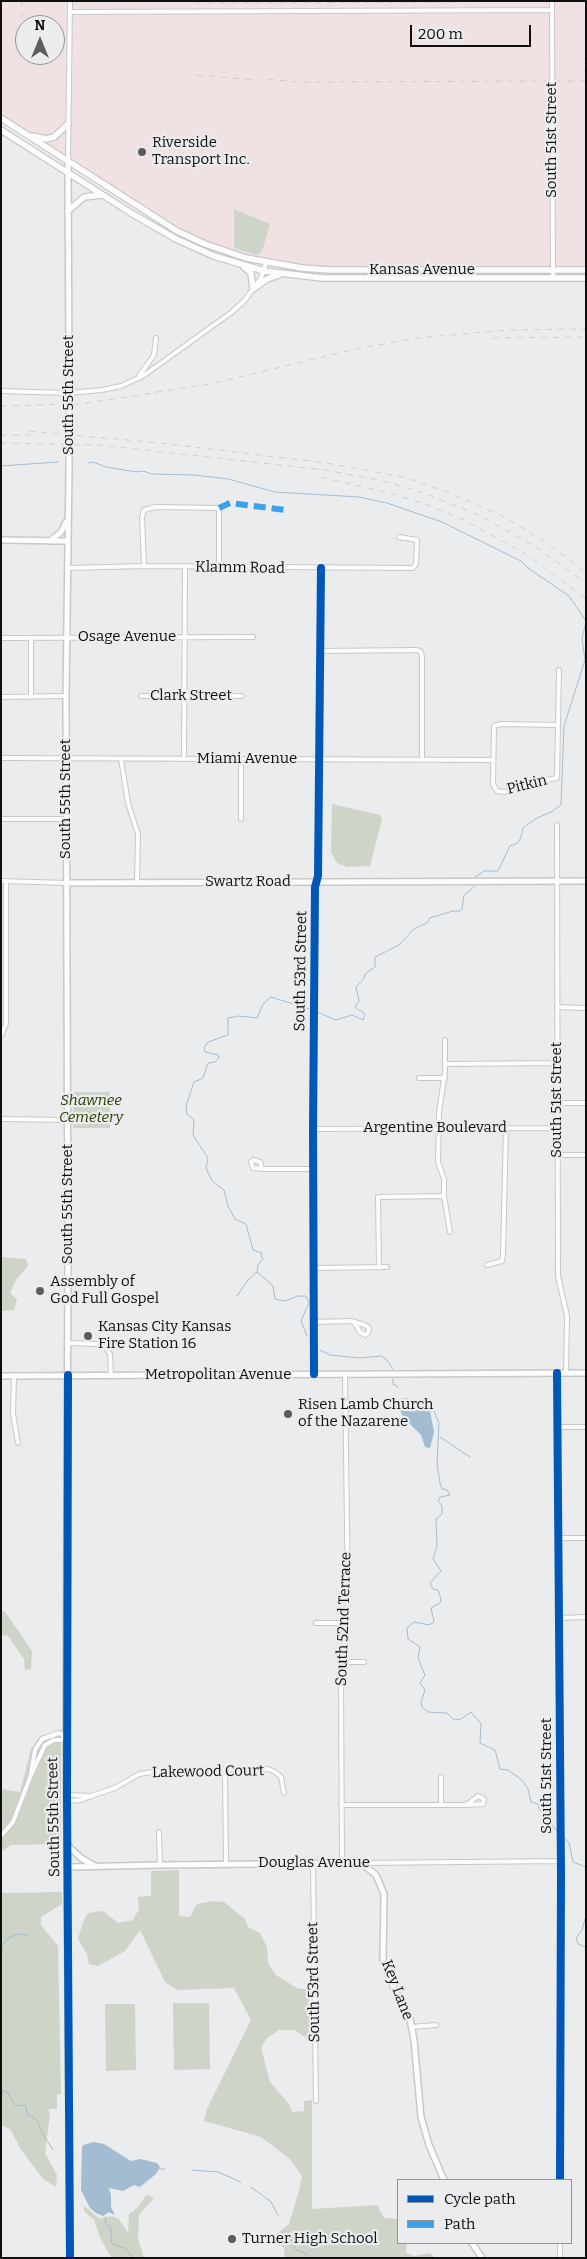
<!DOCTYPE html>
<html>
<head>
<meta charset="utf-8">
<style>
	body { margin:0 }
	#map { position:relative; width:587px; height:2259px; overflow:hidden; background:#ebeced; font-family:Bitter,serif }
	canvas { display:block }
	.frame { position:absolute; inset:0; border:2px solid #0e0f0f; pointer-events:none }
	.legend { position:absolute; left:397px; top:2179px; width:175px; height:65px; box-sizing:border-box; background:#eaecee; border:1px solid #929495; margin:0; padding:6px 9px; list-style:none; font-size:15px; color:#0e0f0f }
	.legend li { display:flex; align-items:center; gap:10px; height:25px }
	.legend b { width:25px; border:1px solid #929495 }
	.north { position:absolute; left:15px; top:15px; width:50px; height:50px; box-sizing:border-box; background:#eaecee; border:1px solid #929495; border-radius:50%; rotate:0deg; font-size:14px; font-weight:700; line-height:20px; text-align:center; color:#0e0f0f }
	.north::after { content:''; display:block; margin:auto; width:18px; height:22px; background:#5b5c5d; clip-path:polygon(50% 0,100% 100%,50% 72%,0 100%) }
	.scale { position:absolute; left:410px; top:25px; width:121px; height:22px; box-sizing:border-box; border:2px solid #0e0f0f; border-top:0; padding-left:6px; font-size:15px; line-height:18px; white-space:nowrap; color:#0e0f0f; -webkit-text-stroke:4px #eaecee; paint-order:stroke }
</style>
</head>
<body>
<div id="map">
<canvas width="587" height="2259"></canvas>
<div class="frame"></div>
<ul class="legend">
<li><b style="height:6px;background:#0057b8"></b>Cycle path</li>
<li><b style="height:6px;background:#3da1ea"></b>Path</li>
</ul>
<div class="north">N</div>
<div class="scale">200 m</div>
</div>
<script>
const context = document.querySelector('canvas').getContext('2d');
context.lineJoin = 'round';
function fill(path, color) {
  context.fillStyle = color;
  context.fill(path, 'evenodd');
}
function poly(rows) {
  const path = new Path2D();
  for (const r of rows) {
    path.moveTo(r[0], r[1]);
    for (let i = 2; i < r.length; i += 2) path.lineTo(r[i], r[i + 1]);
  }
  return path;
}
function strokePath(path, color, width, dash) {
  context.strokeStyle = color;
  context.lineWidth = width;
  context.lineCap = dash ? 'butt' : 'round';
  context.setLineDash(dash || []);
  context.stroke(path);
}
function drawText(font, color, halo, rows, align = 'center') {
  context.font = font + ' Bitter,serif';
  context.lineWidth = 4.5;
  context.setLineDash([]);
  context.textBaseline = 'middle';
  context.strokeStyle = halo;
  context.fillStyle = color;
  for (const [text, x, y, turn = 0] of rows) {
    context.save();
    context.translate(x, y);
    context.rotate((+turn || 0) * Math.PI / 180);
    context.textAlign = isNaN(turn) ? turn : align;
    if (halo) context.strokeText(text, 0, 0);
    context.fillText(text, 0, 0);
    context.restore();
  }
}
fill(poly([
	[1,1,586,1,586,268,302,268,246,258,177,231,1,119],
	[25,25,55,25,55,55,25,55]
]), '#f0e2e3');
fill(poly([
	[234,209,270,224,262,251,257,255,234,248],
	[332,804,380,815,382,819,370,866,347,867,337,863,331,852],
	[73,1092,110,1092,110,1128,73,1128],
	[1,1257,26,1259,28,1266,16,1280,10,1293,17,1299,14,1310,1,1311],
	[1,1610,6,1613,32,1651,31,1669,25,1670,24,1659,8,1636,1,1635],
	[61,1730,61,1844,11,1845,1,1852,1,1789,20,1792,31,1749,40,1736],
	[179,1870,179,1916,190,1917,197,1904,213,1901,224,1902,245,1919,248,1927,260,1933,267,1947,268,1963,276,1975,297,1988,308,1990,310,2040,294,2030,279,2030,267,2038,261,2048,270,2082,289,2104,292,2112,304,2111,304,2101,312,2100,312,2209,377,2205,384,2218,398,2219,398,2243,407,2243,406,2253,414,2256,430,2253,435,2258,285,2258,284,2248,276,2241,277,2234,289,2224,299,2191,302,2176,290,2159,261,2137,204,2121,207,2109,251,2020,234,1988,177,1990,165,1982,140,1930,125,1951,98,1966,89,1964,87,1954,78,1939,83,1922,88,1913,103,1911,118,1923,133,1920,139,1909,138,1897,151,1896,151,1871],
	[62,1892,62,1904,41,1917,41,1925,58,1946,61,2094,57,2095,57,2109,48,2109,50,2114,45,2153,57,2175,56,2187,43,2179,22,2151,10,2129,1,2125,1,1893],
	[173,2003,209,2003,210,2069,174,2070],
	[105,2004,135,2004,136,2070,106,2071],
	[147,2195,154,2198,139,2215,138,2239,144,2258,112,2258,101,2240,94,2220,84,2211,84,2206,100,2219,111,2216,119,2219,128,2233,129,2214,136,2209]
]), '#ced4c7');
fill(poly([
	[405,1398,418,1400,430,1411,434,1432,430,1448,425,1447,421,1435,404,1418,398,1407,397,1401],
	[94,2142,104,2144,131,2161,140,2159,157,2163,160,2167,156,2174,140,2187,134,2185,123,2191,109,2188,111,2195,111,2207,115,2215,109,2212,103,2216,96,2213,90,2208,81,2190,82,2148,83,2145]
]), '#a4bcd1');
strokePath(poly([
	[89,463,93,462,106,467,136,472,143,471,152,474,194,475,228,479,275,492,359,497,387,503,442,522,521,561,528,568,569,596,586,621],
	[1,466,58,462],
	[475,877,484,871,498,871,510,846,518,843,521,837,523,828,537,818,551,812,561,805,564,726,585,660,582,638,586,622],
	[317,1012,336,1020,352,1015,363,1020,365,1014,355,1007,359,1001,356,987,363,980,366,973,375,967,375,957,399,945,414,929,427,923,430,918,453,911,460,911,462,909,464,895,475,886],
	[237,1296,248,1280,257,1272],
	[307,1336,301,1321,309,1303,306,1296,298,1296,285,1301,275,1299,273,1286,257,1272,258,1265,263,1259,261,1256,262,1253,253,1250,246,1224,235,1219,228,1206,224,1190,213,1182,209,1175,206,1168,208,1158,193,1135,194,1120,187,1114,186,1106,194,1082,203,1078,208,1063,215,1062,219,1058,218,1055,205,1052,204,1048,208,1042,228,1035,228,1018,239,1016,257,1018,263,1004,271,997,309,1009],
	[320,1350,330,1355,359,1358,381,1356,387,1360,393,1369],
	[393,1378,393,1384,398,1387],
	[430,1402,439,1423,437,1464,440,1483,442,1489,447,1490,450,1495,440,1497,438,1501,442,1506,442,1514,436,1519,437,1546,433,1559,441,1571,430,1583,433,1589,438,1590,441,1599,440,1603,431,1608,434,1622,429,1625,414,1622,407,1628,408,1639,420,1647,418,1658,425,1675,420,1683,425,1690,421,1702,422,1707,428,1712,447,1713,454,1720,461,1719,471,1712,481,1724,480,1743,495,1750,500,1769,508,1770,522,1780,528,1789,531,1802,538,1804,539,1809,557,1831],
	[440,1437,470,1457],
	[565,1838,569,1843,573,1862,586,1867],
	[586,1916,582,1930,576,1938,578,1944,586,1947],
	[1,1947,8,1938,19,1934,27,1935],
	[1,2060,1,2062],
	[1,2090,8,2093,15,2105,26,2106,27,2114,37,2120,41,2131,53,2150],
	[158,2169,165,2169],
	[192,2170,218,2172,241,2182],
	[251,2187,271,2202,278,2215],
	[105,2217,106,2224,110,2227,112,2244,125,2248,133,2258],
	[282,2231,292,2241,295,2249,308,2255]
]), '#a4bcd1', 1);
const street = poly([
	[552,1,553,278],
	[70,12,552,10],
	[68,161,70,1],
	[139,376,154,355,156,338],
	[1,391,68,393,102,390,121,386,143,376,232,312,245,300,261,278,266,263],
	[144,566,142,517,144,510,155,507,219,508,219,568],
	[67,568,144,566,413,568,416,564,417,540,399,537],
	[1,638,253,637],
	[31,638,31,697],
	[320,651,417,650,421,652,422,657,422,760],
	[141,696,242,696],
	[1,697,66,696],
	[557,725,501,724,494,726,493,784,497,791,505,792,529,783,557,778,559,670],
	[1,758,493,760],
	[121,759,128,803,138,834,137,882],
	[184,759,185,567],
	[1,819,66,819],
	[241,819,241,759],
	[557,825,558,1276,567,1316,566,1373],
	[1,881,67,883],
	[557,1007,586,1008],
	[1,1036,6,1024,6,881],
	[445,1040,445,1071,439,1113,438,1162,444,1179,444,1196,450,1232],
	[445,1064,557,1063],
	[419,1078,445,1078],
	[557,1103,586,1103],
	[1,1119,68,1120],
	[313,1129,557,1128],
	[557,1155,586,1155],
	[253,1160,260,1162,262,1169,253,1168,251,1162,253,1160],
	[262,1169,313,1169],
	[487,1265,502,1261,503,1255,506,1128],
	[379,1267,378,1197,444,1196],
	[313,1268,387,1267],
	[314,1322,351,1321,354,1322,360,1332,365,1335,368,1333,369,1328,365,1325,354,1322],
	[68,1343,98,1344,106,1348,110,1354,111,1376],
	[557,1373,561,1874,560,2180],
	[314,1374,313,1129,315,887,318,876,321,568],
	[14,1376,13,1414,18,1443],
	[557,1427,586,1427],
	[559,1538,586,1538],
	[560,1618,586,1617],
	[316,1623,345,1623],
	[342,1662,364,1662],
	[225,1770,226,1864],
	[31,1773,35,1750,42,1739,59,1733,66,1736],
	[441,1777,441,1805],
	[67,1795,91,1796,81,1800,67,1801],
	[91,1796,115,1788,139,1774,168,1770,268,1769,275,1772,281,1777,284,1793],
	[478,1796,484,1799,483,1804,466,1805,478,1796],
	[341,1805,466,1805],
	[159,1832,160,1865],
	[1,1836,13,1822,31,1775,45,1745,54,1740,61,1740,66,1736],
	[313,1863,316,2101],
	[342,1863,341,1678,348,1603,345,1374],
	[361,1863,561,1861],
	[411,2027,436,2025],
	[560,2258,560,2243]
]);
const secondary = poly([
	[68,163,69,377],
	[69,469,66,696,68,1255,66,1736,70,2258],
	[1,540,67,541],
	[50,541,61,532,66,522],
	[67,883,586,881],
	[1,1376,586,1373],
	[67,1845,81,1858,95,1866],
	[68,1867,160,1865,361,1863,376,1875,384,1894,383,1960,393,1986,410,2019,414,2040,421,2117,429,2145,444,2180],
	[472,2243,482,2258]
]);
const primary = poly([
	[1,118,177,231,205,244,246,258,302,268,330,270,586,270],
	[1,130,131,213,176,239,214,256,264,271,322,278,586,278],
	[32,136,46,139,54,137,68,124],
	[68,211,84,197,102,195],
	[244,267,251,273,253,289],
	[253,289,267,279,279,275]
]);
strokePath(street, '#c8c8c9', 6);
strokePath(secondary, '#c8c8c9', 8);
strokePath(primary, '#c8c8c9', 8);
strokePath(street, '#fcfcfc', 4);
strokePath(secondary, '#fcfcfc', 5);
strokePath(primary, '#fcfcfc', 5.5);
strokePath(poly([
	[22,1,22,53],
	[184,1,207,3,456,2],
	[584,59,586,59],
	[584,71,586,71],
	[197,75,254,80],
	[268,79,296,82,586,81],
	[493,338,586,337],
	[1,406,80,404,210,384,356,349,417,338,508,330,586,329],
	[29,431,160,443,326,463,403,477,445,491,504,517,544,541,586,573],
	[1,435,37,435],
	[1,443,99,445,325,470,379,480,421,492,481,516,539,549,586,583],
	[321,477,390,493,425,504,462,519,526,554,586,599]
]), '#cececf', 1, [6, 6]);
const secondaryBridge = poly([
	[69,469,69,377]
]);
strokePath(secondaryBridge, '#c8c8c9', 8, []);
strokePath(secondaryBridge, '#fcfcfc', 5);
strokePath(poly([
	[219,508,230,503,286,510]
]), '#3da1ea', 6, [12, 6]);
strokePath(poly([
	[557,1373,561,1874,560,2180],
	[314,1374,313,1129,315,887,318,876,321,568],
	[68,1375,67,1795,70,2258]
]), '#0057b8', 8);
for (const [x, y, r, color] of [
	[142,152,5,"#5b5c5d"],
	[40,1291,5,"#5b5c5d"],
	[88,1336,5,"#5b5c5d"],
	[288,1414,5,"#5b5c5d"],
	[232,2239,5,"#5b5c5d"]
]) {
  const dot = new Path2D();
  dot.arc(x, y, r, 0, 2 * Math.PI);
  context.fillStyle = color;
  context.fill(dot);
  strokePath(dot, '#eaecee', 2);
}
drawText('15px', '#0e0f0f', '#eaecee', [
	["South 51st Street",552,140,-90],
	["Kansas Avenue",422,270],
	["South 55th Street",69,395,-90],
	["Klamm Road",240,568,1],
	["Osage Avenue",127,637],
	["Clark Street",191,696],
	["Miami Avenue",247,759],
	["Pitkin",527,785,-14],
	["South 55th Street",66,799,-90],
	["Swartz Road",248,882],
	["South 53rd Street",301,971,-89],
	["South 51st Street",557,1100,-90],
	["Argentine Boulevard",435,1128],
	["South 55th Street",68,1204,-90],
	["Metropolitan Avenue",218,1375],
	["South 52nd Terrace",344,1619,-88],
	["Lakewood Court",208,1772,-1],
	["South 51st Street",547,1776,-90],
	["South 55th Street",54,1817,-91],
	["Douglas Avenue",314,1863],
	["South 53rd Street",314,1982,-91],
	["Key Lane",397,1990,69]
]);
drawText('15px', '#0e0f0f', '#eaecee', [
	["Riverside",152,143],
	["Transport Inc.",152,160],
	["Assembly of",50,1282],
	["God Full Gospel",50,1299],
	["Kansas City Kansas",98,1327],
	["Fire Station 16",98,1344],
	["Risen Lamb Church",298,1405],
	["of the Nazarene",298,1422],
	["Turner High School",242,2239]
], 'left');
drawText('italic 15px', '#2c3f00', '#eaecee', [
	["Shawnee",91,1101],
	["Cemetery",91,1118]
]);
</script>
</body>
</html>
